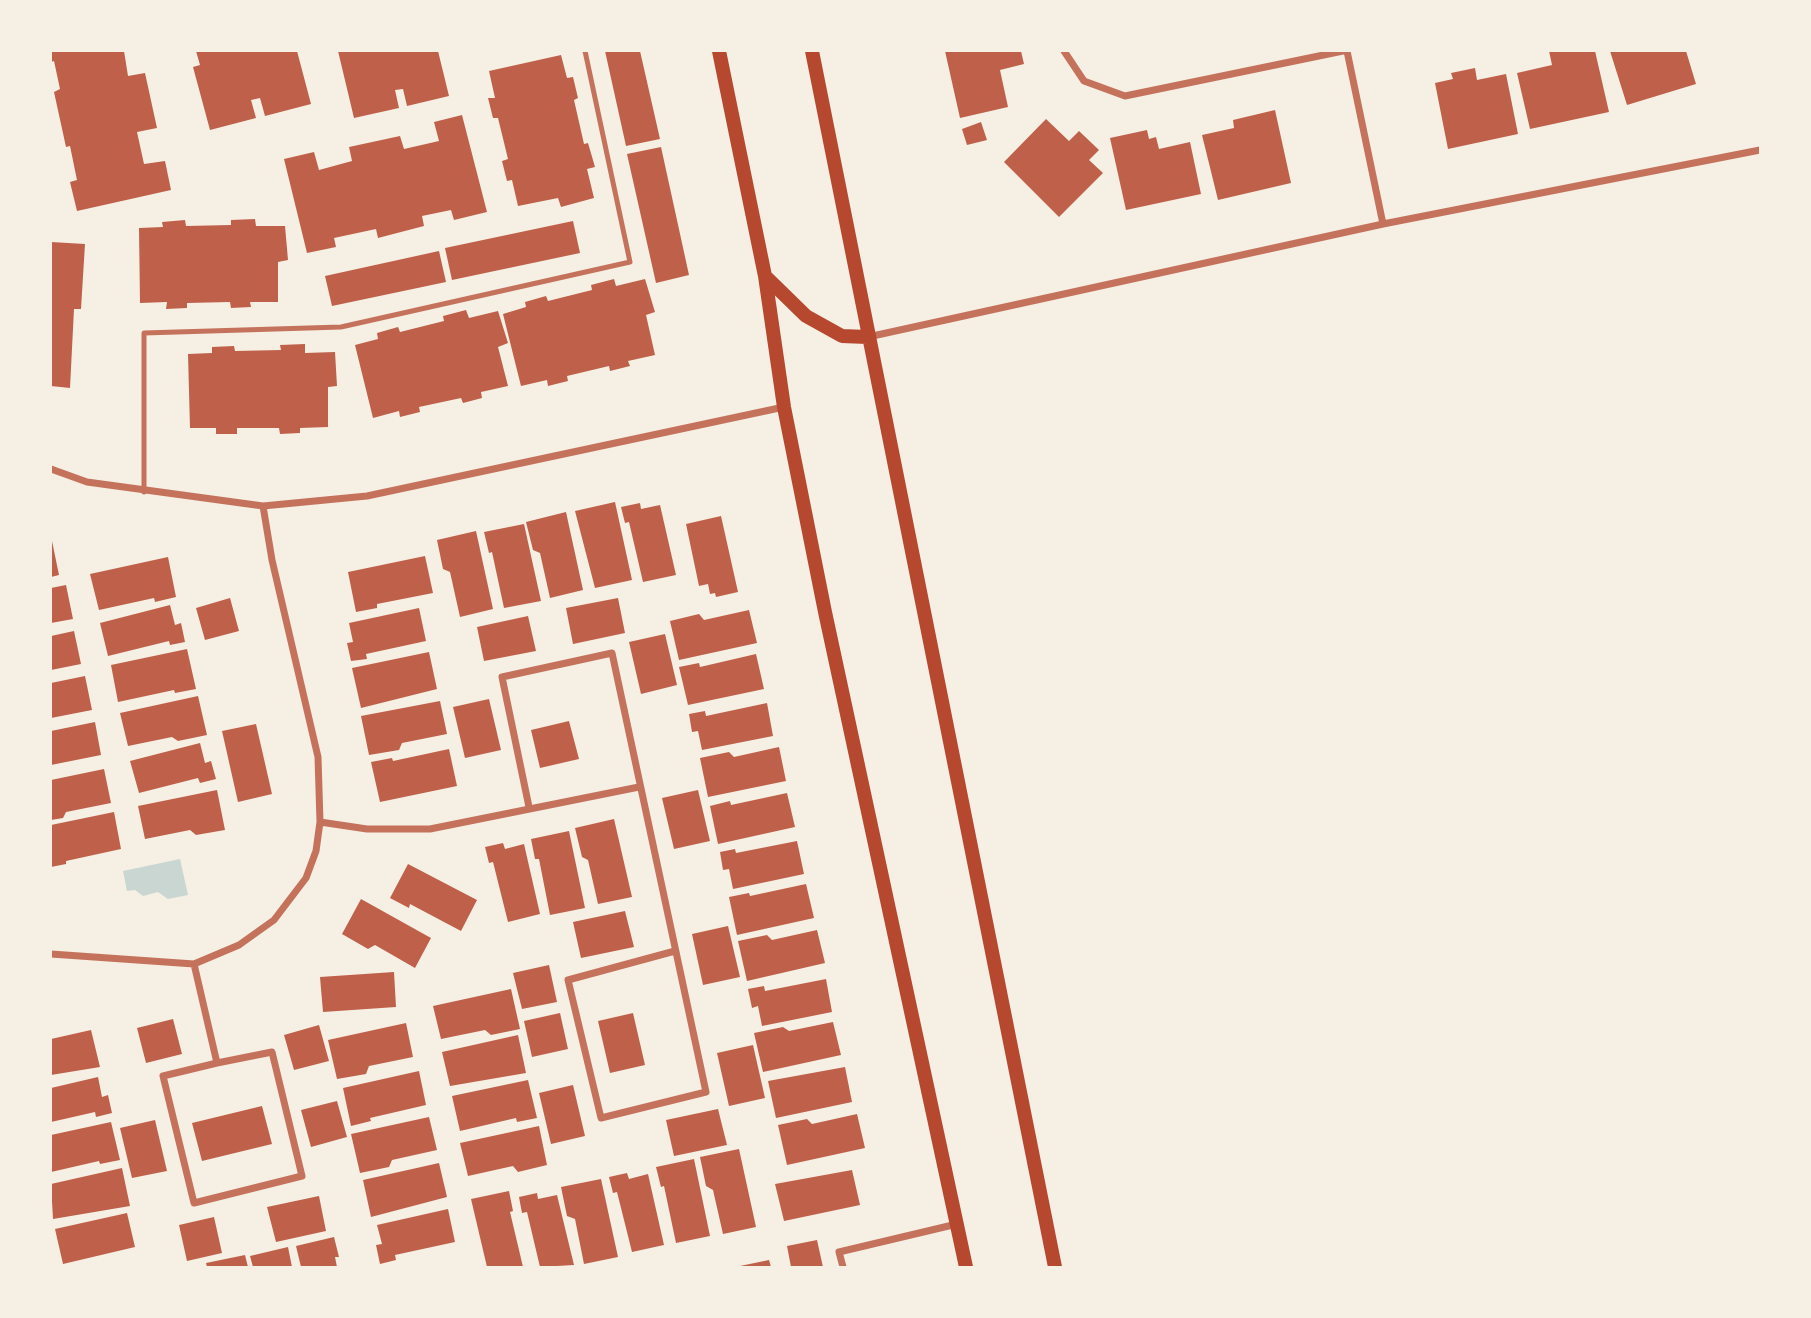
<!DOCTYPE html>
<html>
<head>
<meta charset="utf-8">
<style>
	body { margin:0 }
	#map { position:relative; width:1811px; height:1318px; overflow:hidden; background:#f6efe4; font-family:"Fira Sans",sans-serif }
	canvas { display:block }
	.frame { position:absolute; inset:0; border:52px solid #f6efe4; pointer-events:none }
</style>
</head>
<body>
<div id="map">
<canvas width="1811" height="1318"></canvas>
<div class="frame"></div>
</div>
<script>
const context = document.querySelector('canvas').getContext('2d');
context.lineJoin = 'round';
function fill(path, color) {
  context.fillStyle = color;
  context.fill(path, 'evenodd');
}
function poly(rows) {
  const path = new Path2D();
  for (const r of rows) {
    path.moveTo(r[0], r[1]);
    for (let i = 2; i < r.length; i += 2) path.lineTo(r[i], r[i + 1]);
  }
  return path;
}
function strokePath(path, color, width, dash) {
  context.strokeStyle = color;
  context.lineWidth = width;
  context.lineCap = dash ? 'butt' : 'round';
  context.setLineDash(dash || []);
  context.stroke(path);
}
fill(poly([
	[180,859,188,895,168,899,158,892,143,896,135,890,127,891,123,871]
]), '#c9d6d2');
fill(poly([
	[51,51,124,51,128,76,145,73,157,128,137,132,144,164,165,161,171,190,77,211,70,182,77,180,70,146,66,147,54,92,60,89,54,61,51,62],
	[196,51,297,51,311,104,265,116,260,98,251,100,256,118,210,130,193,67,200,65],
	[338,51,438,51,449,96,407,106,403,89,395,90,399,108,354,118],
	[605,51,640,51,660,139,626,146],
	[945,51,1021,51,1024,64,1000,70,1008,107,960,118],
	[1549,51,1595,51,1609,112,1530,129,1517,73,1552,65],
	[1610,51,1686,51,1696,84,1627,105],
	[561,55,567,78,573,77,578,98,574,100,584,144,588,143,595,167,587,169,594,198,561,207,558,198,518,206,512,180,507,181,502,161,508,159,498,118,493,118,488,98,495,98,489,71],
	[1475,68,1477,80,1506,74,1518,134,1448,149,1435,83,1453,79,1451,73],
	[1275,110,1291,183,1218,200,1202,135,1234,128,1233,120],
	[462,115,487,212,454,220,451,210,422,216,424,226,378,238,376,229,334,238,336,247,307,253,284,159,314,152,319,170,352,161,349,147,400,136,404,149,439,141,434,122],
	[1046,119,1069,141,1079,131,1099,150,1089,160,1103,173,1059,217,1004,162],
	[981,122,987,140,967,145,962,129],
	[1147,130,1149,139,1156,137,1159,149,1190,142,1201,194,1126,210,1110,138],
	[661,147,689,275,656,283,627,154],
	[255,219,256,226,285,226,288,260,278,262,278,302,250,302,251,307,231,308,230,302,187,303,187,308,166,309,167,302,140,303,139,228,163,227,162,222,185,220,186,226,231,225,231,220],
	[573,221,580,253,452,280,445,248],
	[51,242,85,244,81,309,74,309,70,388,51,386],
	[439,251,446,282,332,306,325,276],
	[614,279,616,286,645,279,655,312,646,315,655,355,628,361,630,366,610,371,609,366,567,376,568,381,548,386,547,380,521,386,503,314,526,307,525,302,546,296,548,301,592,290,591,285],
	[466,310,469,318,498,311,508,343,498,347,508,386,481,392,482,398,463,403,461,398,419,407,420,412,400,417,399,411,373,418,355,345,378,339,377,333,398,327,400,332,444,321,443,316],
	[305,344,305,353,335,352,337,386,328,387,328,427,300,428,300,433,280,434,279,428,237,428,237,434,216,434,216,428,190,428,188,354,212,353,212,347,234,346,235,351,281,350,280,345],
	[615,502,632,580,595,588,575,511],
	[640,503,641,509,660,505,676,575,643,582,629,522,625,523,621,507],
	[566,512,583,590,550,598,540,553,533,550,526,522],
	[721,516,738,592,716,597,715,593,710,594,708,584,699,586,686,524],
	[524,524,541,601,504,608,492,552,489,553,484,532],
	[476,531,493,609,460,617,450,572,443,569,437,540],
	[52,541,59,575,51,577,51,542],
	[425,556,433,593,377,604,377,608,356,612,348,572],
	[168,557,176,597,155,602,154,598,99,610,90,574],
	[66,585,73,619,51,623,51,588],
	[230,598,239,631,205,640,196,608],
	[618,598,625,633,573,644,566,608],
	[170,605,175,625,181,623,185,642,170,645,169,641,108,656,100,623],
	[419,608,426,641,366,654,367,659,351,661,347,643,353,642,349,623],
	[749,610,757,643,679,660,670,621,699,614,704,620],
	[528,616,536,651,484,661,477,627],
	[74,631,81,664,51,670,51,636],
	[665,634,677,685,641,694,629,642],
	[187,649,196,689,175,693,174,690,118,702,111,665],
	[429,652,437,689,361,708,352,668],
	[756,654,764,689,688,705,679,667,699,663,700,667],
	[85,676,92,710,51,718,51,683],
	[198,696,207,735,178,741,172,737,128,746,120,713],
	[489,699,501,750,465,758,453,707],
	[440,701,447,734,402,743,399,750,369,755,361,716],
	[767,703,773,736,702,750,698,731,692,732,689,714,705,711,706,716],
	[569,721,579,759,540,768,531,730],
	[95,722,101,755,51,765,51,731],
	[256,724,272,794,238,802,222,731],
	[200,743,205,763,211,761,216,779,200,783,198,778,139,793,130,761],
	[779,747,786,781,708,797,700,758,729,752,734,757],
	[449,749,457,786,380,802,371,762,392,758,393,761],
	[104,769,111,803,66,812,63,818,51,820,51,780],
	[217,790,225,830,196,835,190,830,145,839,138,806],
	[698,790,710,841,674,849,662,798],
	[787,793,795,827,718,844,710,806,730,801,731,805],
	[114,812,121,849,66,861,66,864,51,867,51,825],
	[614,819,632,897,598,904,588,860,582,857,575,828],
	[569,831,585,908,550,915,539,859,535,859,531,839],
	[797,841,804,874,733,889,729,869,723,870,720,852,735,849,736,853],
	[503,843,505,849,524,844,540,914,508,922,493,862,489,863,485,847],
	[408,864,477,900,461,931,410,904,409,908,390,898],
	[806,884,814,918,737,935,729,897,749,893,750,896],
	[361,899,431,938,415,968,375,945,368,949,342,934],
	[625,911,634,947,581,958,573,922],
	[728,926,740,977,703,985,692,934],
	[817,930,825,963,747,981,738,941,767,935,772,940],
	[549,965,557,1002,522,1009,513,973],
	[394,972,396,1007,323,1012,320,977],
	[826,979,832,1012,762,1026,758,1006,752,1008,748,989,764,986,765,991],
	[511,989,520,1029,491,1035,485,1030,441,1039,433,1006],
	[560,1013,568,1049,532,1057,524,1021],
	[633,1013,645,1065,610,1073,598,1021],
	[173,1019,182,1054,146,1063,137,1028],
	[833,1022,841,1055,763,1072,754,1033,783,1027,789,1031],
	[406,1023,413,1057,369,1066,366,1074,337,1079,328,1040],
	[319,1025,329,1061,294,1070,284,1035],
	[91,1030,100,1067,51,1075,51,1039],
	[518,1035,526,1073,450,1086,442,1052],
	[753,1045,765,1098,729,1106,717,1053],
	[845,1067,852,1102,776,1118,768,1081],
	[419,1071,426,1105,370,1118,371,1121,351,1126,343,1088],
	[98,1077,102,1097,108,1095,112,1113,96,1117,95,1112,51,1122,51,1088],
	[528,1080,537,1118,517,1122,516,1118,460,1131,452,1096],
	[573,1085,585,1136,551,1144,539,1093],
	[337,1101,347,1137,311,1147,301,1110],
	[262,1106,272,1144,202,1161,192,1123],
	[718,1109,727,1145,674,1156,666,1120],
	[857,1114,865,1148,787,1165,778,1125,807,1119,812,1124],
	[429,1117,437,1150,392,1160,389,1167,360,1173,351,1134],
	[155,1120,167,1171,132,1178,120,1128],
	[111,1122,120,1160,100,1164,99,1161,51,1172,51,1135],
	[539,1126,547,1165,518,1172,513,1166,468,1176,460,1143],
	[739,1149,756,1227,723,1234,713,1190,706,1186,700,1157],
	[694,1159,710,1236,676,1243,664,1186,661,1187,656,1167],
	[439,1163,447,1197,371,1217,363,1180],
	[122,1168,130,1206,53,1219,51,1184],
	[852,1170,860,1205,784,1221,775,1184],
	[627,1173,629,1179,648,1174,664,1245,632,1252,617,1192,613,1193,609,1177],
	[601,1179,618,1257,584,1264,575,1219,567,1216,561,1187],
	[509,1191,513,1211,510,1212,523,1267,487,1267,471,1199],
	[537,1193,538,1199,557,1195,574,1265,540,1267,527,1212,522,1213,519,1197],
	[319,1196,326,1231,276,1242,267,1207],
	[448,1209,455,1242,395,1255,396,1260,380,1264,376,1245,382,1244,377,1225],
	[127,1213,135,1247,63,1264,55,1229],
	[214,1217,222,1253,187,1261,179,1225],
	[334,1237,339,1257,335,1257,337,1267,301,1267,296,1246],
	[817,1240,823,1267,791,1267,787,1246],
	[288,1247,292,1267,253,1267,250,1256],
	[245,1255,248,1267,207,1267,206,1263],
	[769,1260,771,1267,740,1267,740,1266]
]), '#bf614a');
strokePath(poly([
	[144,492,144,333,341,327,630,262,585,51]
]), '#c5725c', 5);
strokePath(poly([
	[1064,51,1084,81,1125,96,1343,51],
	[1347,51,1383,224],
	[868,337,1383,224,1760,150],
	[51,469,87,482,263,506,367,496,784,407],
	[529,807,502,677,612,653,706,1092,601,1118,568,980,675,951],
	[320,822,367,829,430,829,639,787],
	[51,954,194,964,239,945,274,920,306,878,316,851,320,822,318,757,272,560,263,506],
	[194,964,217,1063,163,1076,194,1203,302,1176,272,1052,217,1063],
	[843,1267,839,1252,957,1224]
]), '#c5725c', 7);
strokePath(poly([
	[719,51,765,276,784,407,825,612,966,1267],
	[812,51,1055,1267],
	[765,276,806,316,842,336,867,337]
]), '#b5482f', 14);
</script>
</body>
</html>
